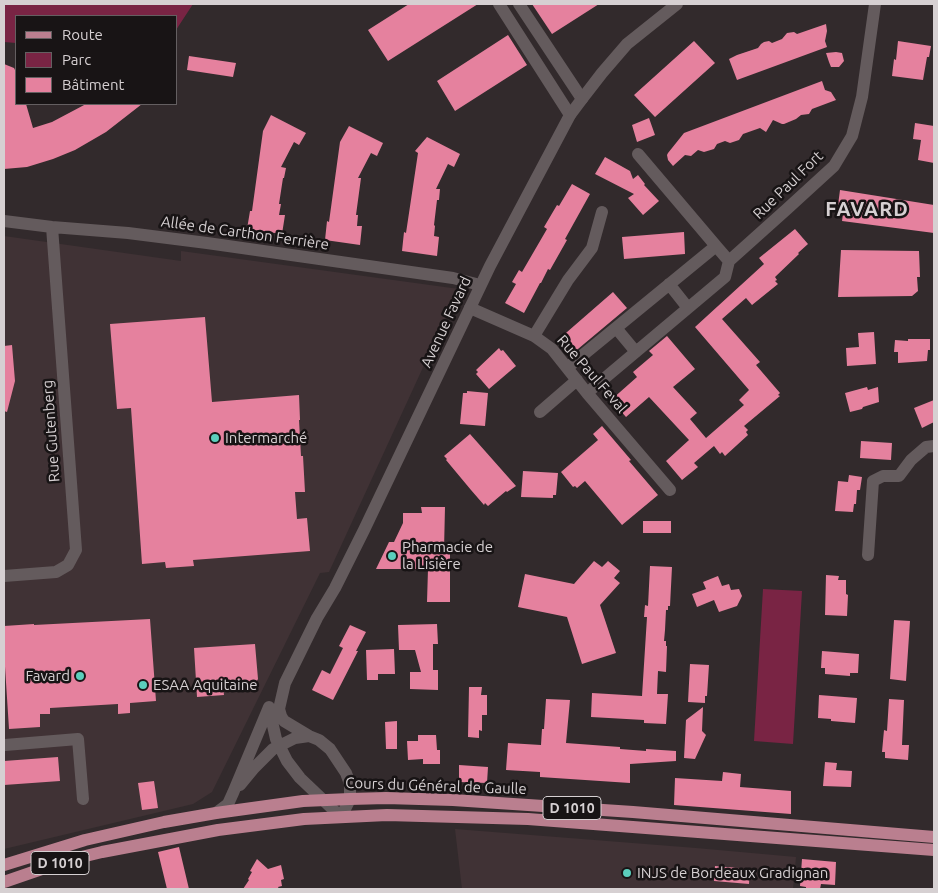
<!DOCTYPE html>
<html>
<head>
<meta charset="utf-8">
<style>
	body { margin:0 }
	#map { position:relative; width:938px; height:893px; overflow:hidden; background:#322a2c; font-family:Ubuntu,sans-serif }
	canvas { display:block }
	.frame { position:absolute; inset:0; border:5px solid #d6d0d2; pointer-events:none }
	.legend { position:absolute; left:15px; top:15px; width:162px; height:90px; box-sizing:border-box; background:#181415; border:1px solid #645f61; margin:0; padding:6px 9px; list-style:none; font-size:15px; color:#d6d0d2 }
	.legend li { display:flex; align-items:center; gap:10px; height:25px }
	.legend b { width:25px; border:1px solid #645f61 }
</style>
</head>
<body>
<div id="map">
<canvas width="938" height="893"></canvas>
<div class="frame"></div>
<ul class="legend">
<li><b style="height:6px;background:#ba7f8f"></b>Route</li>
<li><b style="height:14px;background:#792444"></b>Parc</li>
<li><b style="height:14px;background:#e5819e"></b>Bâtiment</li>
</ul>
</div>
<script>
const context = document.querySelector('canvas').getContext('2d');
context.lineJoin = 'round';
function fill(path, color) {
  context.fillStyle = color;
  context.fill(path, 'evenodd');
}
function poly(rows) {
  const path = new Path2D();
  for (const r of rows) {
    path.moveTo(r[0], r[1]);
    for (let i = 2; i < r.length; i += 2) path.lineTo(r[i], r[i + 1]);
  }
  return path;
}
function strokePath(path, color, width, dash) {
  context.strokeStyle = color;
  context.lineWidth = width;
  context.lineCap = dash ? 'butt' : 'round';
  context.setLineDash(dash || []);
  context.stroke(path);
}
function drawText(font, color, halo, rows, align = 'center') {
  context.font = font + ' Ubuntu,sans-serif';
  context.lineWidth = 5;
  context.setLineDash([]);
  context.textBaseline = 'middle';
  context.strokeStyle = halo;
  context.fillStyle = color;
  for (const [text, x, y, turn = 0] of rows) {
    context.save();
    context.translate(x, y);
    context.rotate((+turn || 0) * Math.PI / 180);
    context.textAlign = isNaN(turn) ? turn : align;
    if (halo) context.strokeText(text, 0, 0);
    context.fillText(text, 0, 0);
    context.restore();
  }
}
fill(poly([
	[4,236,181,261,181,251,459,289,329,572,320,573,212,792,193,804,4,849],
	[455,829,696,848,796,857,793,889,462,889]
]), '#403235');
fill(poly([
	[4,4,193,4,176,30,176,16,16,16,16,43,4,42],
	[763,589,802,591,793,744,754,741]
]), '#792444');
fill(poly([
	[409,4,478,4,388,61,368,30],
	[532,4,599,4,552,34],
	[826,24,827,31,825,41,827,47,737,80,729,59,737,55,758,48,761,44,764,42,769,41,772,43,782,39,787,33,794,32,797,34],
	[508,35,527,65,455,111,437,81],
	[694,41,715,63,655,117,634,95],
	[898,41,931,46,929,57,927,57,923,80,892,76,894,59,896,60],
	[836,52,842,53,844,61,839,67,831,67,829,62,826,53],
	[189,56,236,63,233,77,187,70],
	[4,64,14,68,16,72,16,104,26,104,33,128,52,122,86,104,142,104,106,132,75,150,53,159,27,167,4,169],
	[822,81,825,90,831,92,836,100,812,109,809,114,801,115,796,119,784,124,782,124,773,120,766,132,760,128,743,134,739,140,730,143,725,141,717,144,714,149,704,152,698,150,691,156,685,155,673,166,668,160,667,155,668,153,684,133],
	[271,115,306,133,299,145,294,142,281,167,286,168,284,178,283,178,279,204,281,204,279,215,285,215,282,234,247,229,250,211,252,211,263,131],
	[649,118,655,135,637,142,632,125],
	[915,123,934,126,934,163,918,160,921,140,913,139],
	[349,126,383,143,377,156,371,153,358,178,361,178,356,215,358,215,357,226,362,226,360,245,325,240,327,221,329,222,340,142],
	[427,137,460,154,454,167,448,164,436,189,440,189,439,200,437,200,434,225,435,226,434,236,439,237,437,256,402,251,404,232,406,233,418,153,415,151],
	[605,157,630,171,633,179,638,175,645,184,644,185,659,201,643,215,628,198,634,194,595,174],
	[572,184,590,194,565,239,567,240,550,270,548,269,541,283,540,283,524,313,505,303,516,284,512,282,519,270,522,272,547,229,544,227,557,205,559,206],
	[840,190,934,205,934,233,842,221,843,214,837,213],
	[795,229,808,244,798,253,799,254,775,277,777,280,775,281,778,284,752,305,746,298,722,319,760,362,756,365,780,393,778,395,780,396,744,426,748,430,746,432,748,435,725,456,722,452,720,454,714,446,694,463,698,467,682,480,666,461,689,440,649,397,626,417,611,400,637,377,633,372,653,355,649,351,667,336,695,369,673,387,697,413,690,419,706,438,744,405,739,400,749,390,695,327,764,264,759,258],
	[684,232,685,254,624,259,622,237],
	[841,250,919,251,920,277,917,277,918,291,912,296,838,297],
	[613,292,627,308,572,354,559,339],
	[205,317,212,402,299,395,300,420,299,420,301,456,303,456,305,492,295,492,297,519,307,518,310,551,193,560,194,566,166,568,165,562,142,564,131,408,117,409,110,324],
	[874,332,876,364,847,366,846,348,859,347,858,333],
	[908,339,930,339,930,350,928,350,927,361,898,363,898,352,894,352,895,340,908,341],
	[12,345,15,381,7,412,4,411,4,346],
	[499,348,501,351,503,350,516,366,489,389,476,374,478,372,476,370],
	[867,387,868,390,878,387,879,402,863,407,862,409,850,412,845,393],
	[467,391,488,393,485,426,460,424,463,393,467,393],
	[934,400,934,422,922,428,914,408],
	[602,426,631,460,629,461,658,495,622,525,585,481,577,488,575,486,573,487,561,472,598,440,593,434],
	[470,434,516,486,507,492,506,491,488,506,485,503,484,505,471,490,446,460,447,459,444,456],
	[861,441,892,443,891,460,860,458],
	[523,471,558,473,556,495,553,495,553,498,521,497],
	[849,475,862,477,860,490,857,490,856,504,854,504,853,512,835,511,838,481,848,482],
	[421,507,445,507,444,550,450,550,450,602,427,602,428,569,376,569,389,542,394,542,403,523,403,513,422,513],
	[643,521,671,521,671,533,643,533],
	[594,561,602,567,608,561,620,571,614,578,620,583,600,605,616,653,582,664,567,617,518,607,525,574,574,584],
	[650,566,672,567,670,606,668,606,668,610,666,610,665,630,664,641,666,641,666,646,667,646,666,672,658,671,657,694,668,694,666,724,644,723,644,720,591,717,592,693,642,696,647,617,644,617,645,605,648,606],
	[826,575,839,576,838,580,846,580,846,594,848,595,847,616,825,615],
	[718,576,722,586,729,584,731,590,739,589,742,596,737,606,719,612,714,600,697,607,692,594,706,589,703,582],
	[150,619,156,701,130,703,130,713,118,714,118,704,50,708,50,714,40,714,40,727,9,729,4,651,4,626,34,624,34,625],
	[894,620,910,621,906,681,890,679],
	[437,624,438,644,433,644,433,670,438,670,438,690,410,689,410,672,421,672,415,650,399,650,398,625],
	[350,625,366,632,356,651,358,651,333,700,312,690,322,670,330,674,343,648,339,646],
	[255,644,258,679,255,684,223,687,224,695,197,697,194,648],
	[394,649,395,674,378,674,378,680,367,680,366,650],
	[822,651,859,654,858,673,850,673,850,676,825,674,825,668,821,668],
	[690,664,709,665,707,696,705,696,705,703,688,702],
	[469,687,482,687,481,695,487,695,487,715,482,715,482,731,479,730,479,738,468,737],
	[819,695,857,698,855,723,831,721,831,719,818,718],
	[546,699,570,700,566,743,620,747,620,749,646,751,646,749,676,751,676,761,630,764,630,783,540,777,540,772,506,770,508,743,541,745,542,729,544,729],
	[889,699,904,700,902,745,909,745,908,760,885,758,885,752,882,752,884,730,887,731],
	[703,707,702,731,706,735,695,759,684,758,686,720],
	[397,721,397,749,386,749,385,722],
	[418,735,436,735,437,750,440,750,440,764,423,764,423,759,408,760,407,741,418,741],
	[58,757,60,781,4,785,4,761],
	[825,762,837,763,836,770,852,771,851,787,823,786],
	[459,765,488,767,487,783,459,782],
	[723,772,741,774,740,787,791,791,791,814,674,805,675,778,722,781],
	[154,781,158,808,142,810,138,783],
	[179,847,189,889,167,889,158,852],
	[257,859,268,869,281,865,284,879,281,880,282,886,278,887,279,889,243,889,249,880,248,879,252,872,250,871],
	[802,859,836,862,835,885,821,884,820,889,806,889,806,887,800,886],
	[715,866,750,869,749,884,714,881]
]), '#e5819e');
strokePath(poly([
	[499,4,570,115],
	[519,4,582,99],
	[638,154,716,246],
	[4,221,52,227,128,233,207,243,453,278,480,285],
	[729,261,787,209,834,166,852,136,862,97,875,4],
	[669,284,688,308],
	[470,308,534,336,552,349,587,393,670,490],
	[616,328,636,352],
	[534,336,568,280,592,248,602,212],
	[567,368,716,246,729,261,725,277,587,393],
	[540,412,577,380],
	[868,555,873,481,883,476,899,476,911,460,926,447,934,446],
	[4,576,56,572,68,565,76,550,52,227],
	[5,745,78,739,83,799]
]), '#645b5d', 12);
strokePath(poly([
	[269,708,276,739,287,761,300,778,341,817,350,799,350,784,346,773,330,749,319,740,309,736,284,721,281,716,279,709,285,683,317,618,335,588,364,530,490,266,570,115,582,99,602,73,627,44,677,4],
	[240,785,254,768,273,749,295,738,309,736],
	[216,813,228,804,233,793,269,707]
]), '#645b5d', 12);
strokePath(poly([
	[4,865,85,840,164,822,216,813,303,801,350,799,386,798,453,800,633,812,934,837],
	[4,882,65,861,102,852,218,830,304,819,387,815,528,819,934,850]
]), '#ba7f8f', 12);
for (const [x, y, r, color] of [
	[215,438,5,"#5bcebc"],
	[392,556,5,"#5bcebc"],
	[80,676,5,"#5bcebc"],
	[143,685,5,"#5bcebc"],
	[627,873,5,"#5bcebc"]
]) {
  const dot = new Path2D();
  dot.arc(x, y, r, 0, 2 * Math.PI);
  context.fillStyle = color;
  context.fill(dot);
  strokePath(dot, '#181415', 2);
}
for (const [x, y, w] of [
	[572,808,58],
	[60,863,58]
]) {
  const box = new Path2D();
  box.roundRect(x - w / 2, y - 11.5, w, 23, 4);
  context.fillStyle = '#181415';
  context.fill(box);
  strokePath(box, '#d6d0d2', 1);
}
drawText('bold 14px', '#d6d0d2', null, [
	["D 1010",572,808],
	["D 1010",60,863]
]);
drawText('15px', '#d6d0d2', '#181415', [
	["Rue Paul Fort",788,185,-44],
	["Allée de Carthon Ferrière",245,233,8],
	["Avenue Favard",446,322,-65],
	["Rue Paul Feval",592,374,49],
	["Rue Gutenberg",51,431,-94],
	["Cours du Général de Gaulle",436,786,2]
]);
drawText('15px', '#d6d0d2', '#181415', [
	["Intermarché",225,438],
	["Pharmacie de",402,547],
	["la Lisière",402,564],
	["Favard",70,676,"right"],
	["ESAA Aquitaine",153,685],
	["INJS de Bordeaux Gradignan",637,873]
], 'left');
context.letterSpacing = '1px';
drawText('bold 20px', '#d6d0d2', '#181415', [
	["FAVARD",867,209]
]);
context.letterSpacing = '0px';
</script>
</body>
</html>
